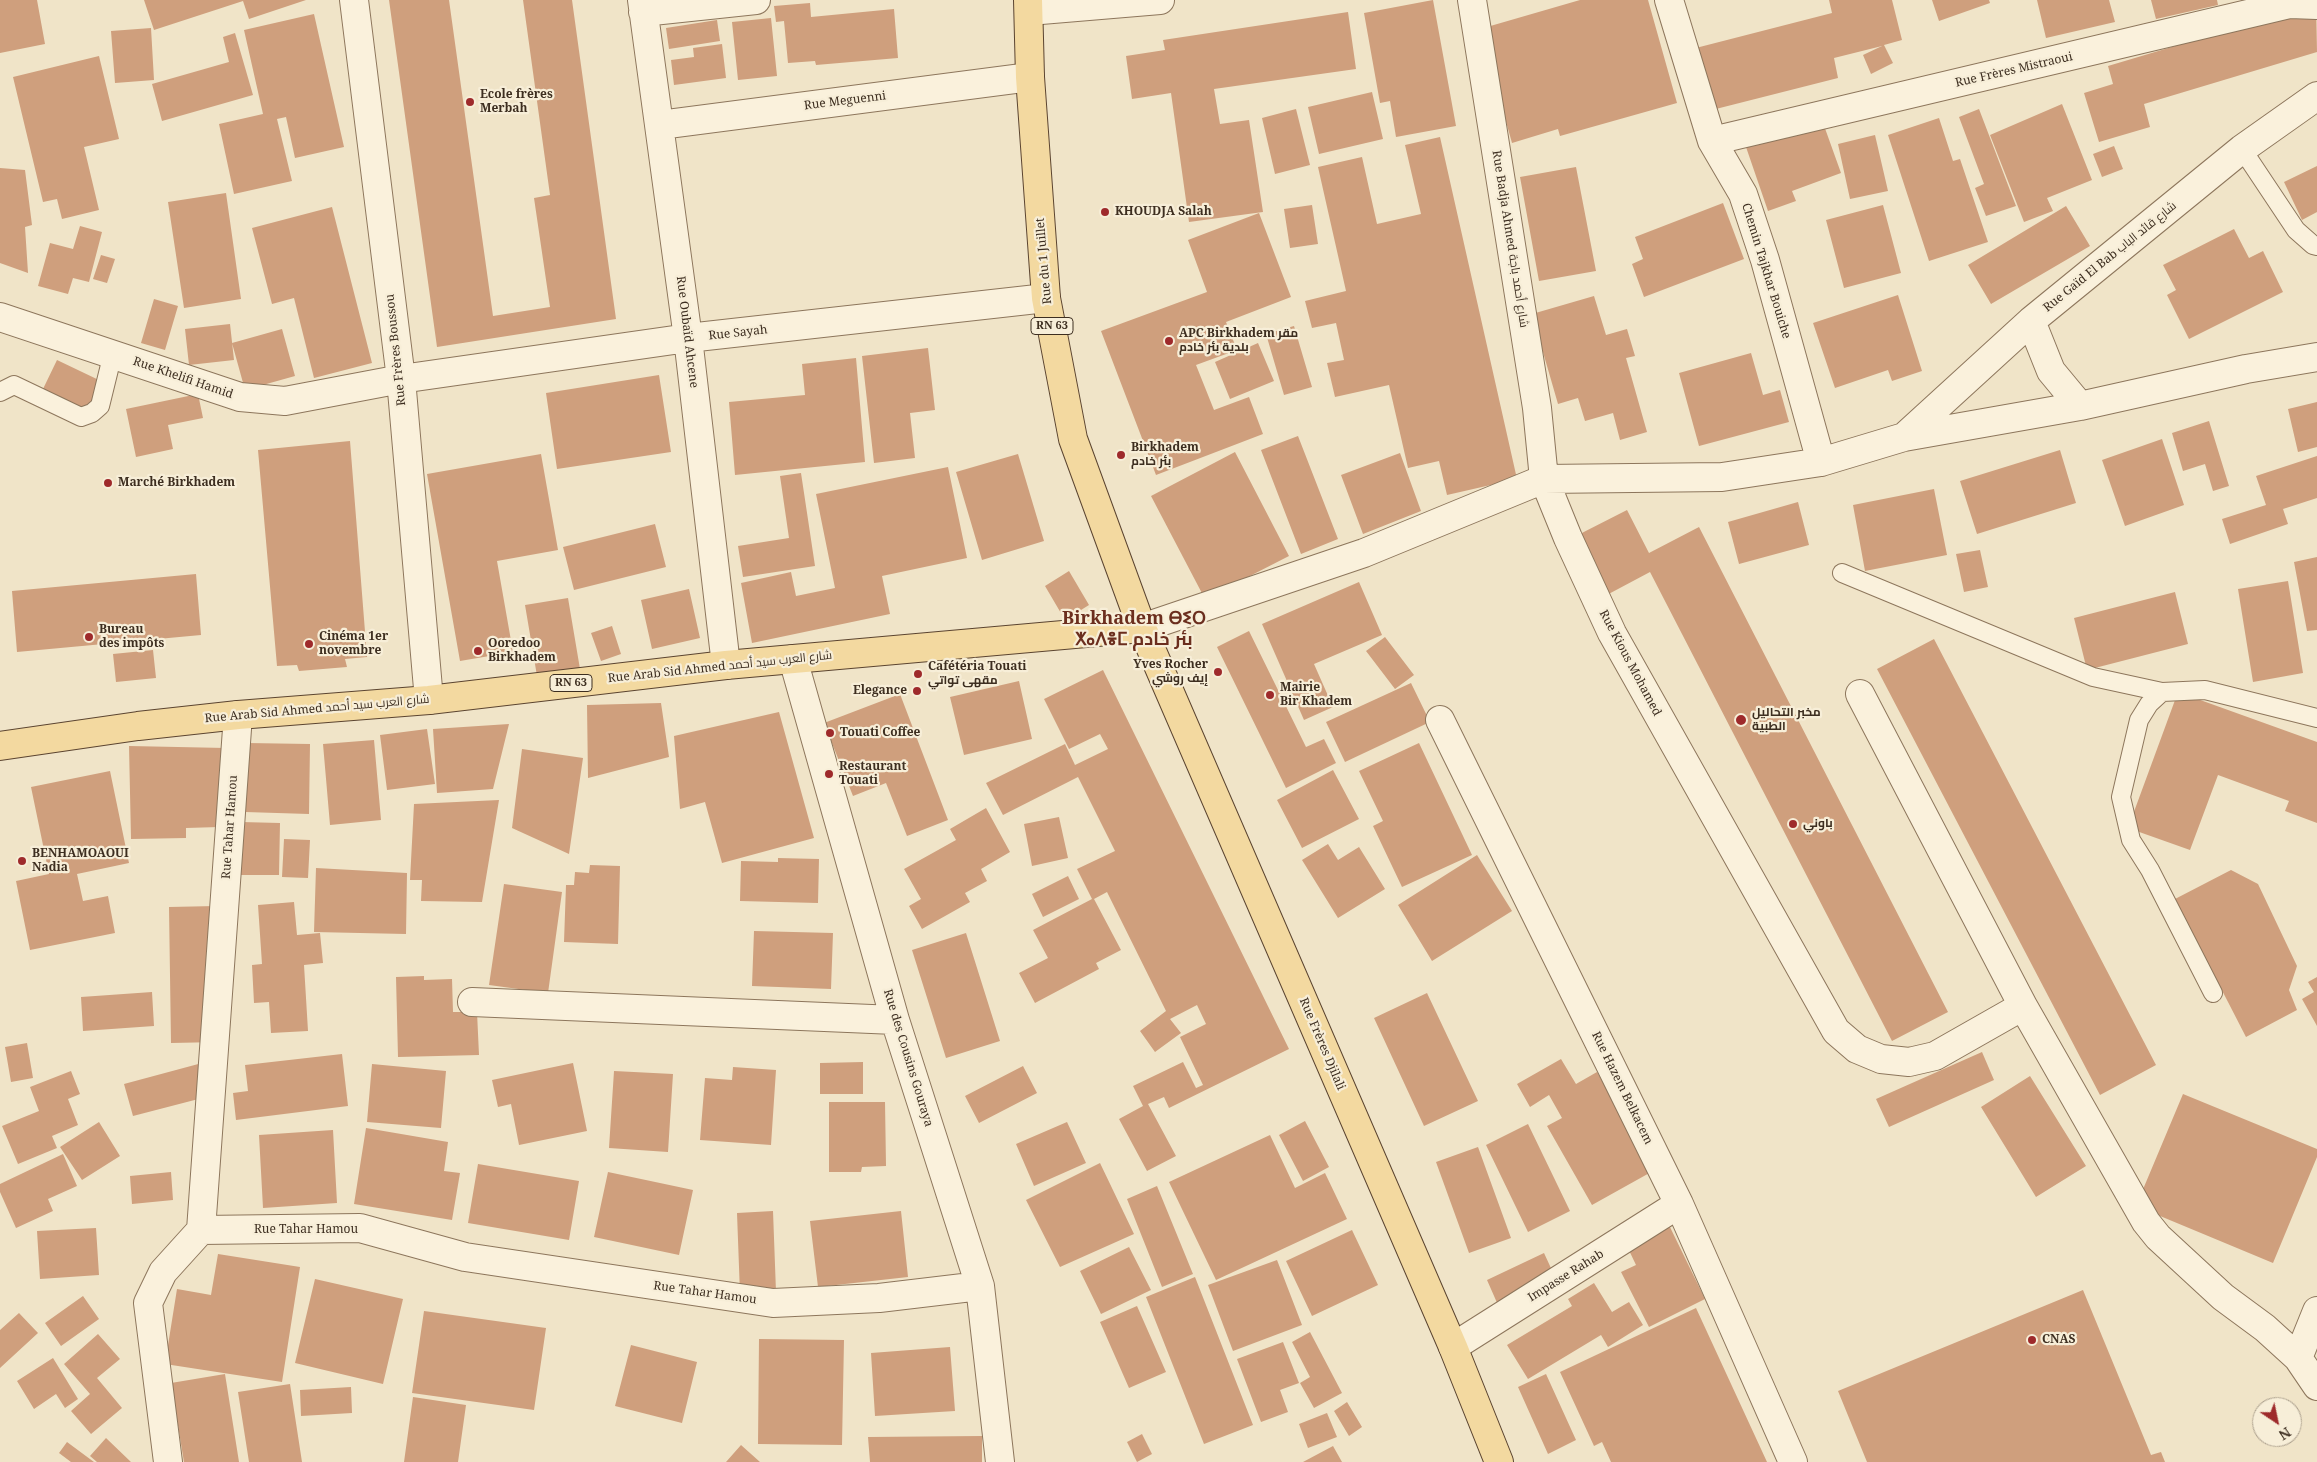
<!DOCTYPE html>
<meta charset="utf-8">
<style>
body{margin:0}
#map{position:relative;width:2317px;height:1462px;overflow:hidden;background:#f0e4c8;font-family:"Noto Serif",serif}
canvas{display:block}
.north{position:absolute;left:2252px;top:1397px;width:50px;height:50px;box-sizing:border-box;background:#f7eed8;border:1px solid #ada18e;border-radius:50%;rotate:146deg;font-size:14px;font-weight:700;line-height:20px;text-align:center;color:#3d2e20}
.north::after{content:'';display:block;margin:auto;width:18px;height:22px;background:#9e2a2b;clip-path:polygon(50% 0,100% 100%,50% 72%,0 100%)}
</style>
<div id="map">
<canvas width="2317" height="1462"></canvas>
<div class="north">N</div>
</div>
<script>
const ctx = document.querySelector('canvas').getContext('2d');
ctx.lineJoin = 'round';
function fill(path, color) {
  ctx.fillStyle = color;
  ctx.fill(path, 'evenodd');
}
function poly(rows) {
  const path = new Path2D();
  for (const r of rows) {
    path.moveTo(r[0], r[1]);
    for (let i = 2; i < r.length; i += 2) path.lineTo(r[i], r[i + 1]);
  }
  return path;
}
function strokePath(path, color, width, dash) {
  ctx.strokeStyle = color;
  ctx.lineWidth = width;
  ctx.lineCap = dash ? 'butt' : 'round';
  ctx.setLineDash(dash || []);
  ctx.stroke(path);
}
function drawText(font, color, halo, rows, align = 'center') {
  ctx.font = font + ' "Noto Serif",Cairo,"Noto Sans Tifinagh",serif';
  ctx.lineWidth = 4.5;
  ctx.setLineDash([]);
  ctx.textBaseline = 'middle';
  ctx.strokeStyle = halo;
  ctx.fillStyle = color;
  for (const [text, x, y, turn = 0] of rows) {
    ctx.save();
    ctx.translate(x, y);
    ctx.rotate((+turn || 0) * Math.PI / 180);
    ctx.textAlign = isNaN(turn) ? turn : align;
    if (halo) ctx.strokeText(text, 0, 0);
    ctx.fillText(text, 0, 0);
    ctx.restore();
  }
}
const building = poly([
 [0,0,37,0,45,44,0,53],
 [144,0,306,0,249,19,243,1,154,30],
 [389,0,449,0,493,316,550,307,534,198,550,195,523,0,572,0,616,319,437,347],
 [1433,0,1456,126,1396,137,1390,101,1380,103,1364,13],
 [1580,0,1648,0,1677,103,1560,136,1558,129,1512,143,1480,29],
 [1829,0,1892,0,1902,40,1884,45,1893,63,1871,74,1863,55,1882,46,1834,58,1838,78,1704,112,1688,50,1832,13],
 [1932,0,1989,0,1990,3,1939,21],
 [2037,0,2109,0,2115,22,2046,38],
 [2151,0,2217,0,2218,5,2156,19],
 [810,3,811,17,894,9,898,58,816,65,815,61,788,63,784,21,776,22,774,6],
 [2316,4,2317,52,2144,104,2150,127,2099,142,2084,93,2113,84,2108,66],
 [1348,12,1356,69,1214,89,1220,124,1249,120,1263,212,1189,222,1171,93,1132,99,1126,56,1165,50,1163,40],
 [314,14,344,147,295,158,286,117,277,119,292,181,234,194,219,124,263,114,244,30],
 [771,18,777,76,738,80,732,22],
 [717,20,720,41,669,49,666,28],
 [151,28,154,80,115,83,111,31],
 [235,33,253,95,162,121,152,84,229,62,223,37],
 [722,44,726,78,674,85,671,60,694,57,693,48],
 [99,56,119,139,84,147,99,210,62,219,57,199,43,202,13,77],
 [1372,92,1383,139,1319,154,1308,107],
 [2062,104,2092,180,2047,198,2053,211,2024,222,1990,135],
 [1296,109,1310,165,1275,174,1262,118],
 [1979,109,2016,206,1986,216,1975,188,1984,184,1959,117],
 [1939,118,1953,161,1960,159,1988,242,1929,261,1888,135],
 [1822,120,1841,173,1792,191,1796,201,1768,211,1746,147],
 [1875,135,1888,191,1850,199,1838,144],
 [1440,137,1517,479,1447,495,1439,461,1408,468,1389,385,1335,397,1327,363,1344,360,1336,323,1312,328,1305,301,1346,291,1318,167,1362,157,1377,224,1421,214,1405,145],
 [2114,146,2123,169,2102,177,2093,154],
 [2317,166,2317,212,2302,220,2284,182],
 [1576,167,1596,271,1539,281,1520,177],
 [0,168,25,170,32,225,25,227,28,273,0,263],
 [226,193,241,299,184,308,168,202],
 [1723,203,1744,259,1644,297,1632,264,1643,259,1635,237],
 [1312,205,1318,244,1290,248,1284,209],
 [1883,205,1901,273,1844,288,1826,220],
 [2066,206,2090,246,1991,304,1968,265],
 [332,207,372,363,314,378,294,298,272,304,252,228],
 [1259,213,1291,297,1226,322,1237,350,1196,365,1214,410,1249,397,1263,434,1156,475,1101,331,1207,292,1188,240],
 [80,226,102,232,89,282,73,278,68,294,38,286,50,243,73,249],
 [2234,229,2249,258,2263,251,2283,292,2189,339,2167,295,2176,290,2163,265],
 [101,255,115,259,107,283,93,279],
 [1898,295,1922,371,1892,381,1888,370,1835,388,1813,323],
 [1594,296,1606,335,1627,329,1635,356,1626,358,1647,432,1620,440,1613,413,1585,421,1578,398,1558,404,1532,314],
 [154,299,178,306,165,350,141,343],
 [230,324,234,360,189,365,185,329],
 [1294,326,1312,387,1284,395,1266,334],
 [282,329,295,376,245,390,232,343],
 [1258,343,1274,381,1230,399,1215,362],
 [928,348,935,410,910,413,915,458,874,463,862,356],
 [1751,353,1763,395,1780,390,1789,422,1699,446,1679,373],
 [856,358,865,462,735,475,729,402,805,395,802,364],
 [57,360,103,382,90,411,43,389],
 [659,375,671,452,557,469,546,393],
 [198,394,203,418,168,425,173,449,136,457,126,409],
 [2317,402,2317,447,2298,452,2288,409],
 [2209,421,2229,486,2213,491,2205,464,2183,471,2172,433],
 [1298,436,1338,539,1301,554,1261,450],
 [2162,439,2184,505,2125,526,2102,460],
 [350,441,367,657,345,659,347,667,299,671,297,665,277,666,258,450],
 [2060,450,2076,503,1977,534,1960,481],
 [1235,452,1289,556,1205,599,1151,496],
 [1400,453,1421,511,1363,534,1341,475],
 [541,454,558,550,497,561,513,652,460,661,427,474],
 [1018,454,1044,541,982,560,956,472],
 [2317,456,2317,498,2283,509,2288,524,2230,544,2222,519,2266,505,2256,476],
 [948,467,967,558,882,576,890,614,752,643,741,583,791,572,796,596,835,588,816,494],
 [801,473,815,566,743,577,738,546,789,538,780,476],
 [1934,489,1947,555,1865,571,1853,505],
 [1798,502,1809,545,1739,564,1728,522],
 [1627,510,1649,553,1699,527,1948,1012,1892,1041,1650,572,1603,597,1572,538],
 [655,524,666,567,574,590,563,547],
 [1980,550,1988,587,1964,592,1956,554],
 [2317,557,2317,630,2307,631,2294,562],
 [1069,571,1089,605,1065,620,1045,586],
 [196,574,201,635,17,652,12,591],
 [2288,581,2303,673,2253,682,2238,589],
 [1359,582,1382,635,1314,664,1333,707,1304,720,1262,624],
 [689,589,700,638,652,649,641,600],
 [2175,592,2188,644,2087,670,2074,618],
 [568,598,580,669,537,676,525,605],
 [612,626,621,654,601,661,591,633],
 [1249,631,1306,747,1324,739,1336,763,1286,788,1217,647],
 [1385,637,1414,675,1395,689,1366,651],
 [1934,639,2156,1065,2100,1095,1877,669],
 [153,650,156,678,116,682,113,654],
 [1103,670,1289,1049,1169,1108,1164,1097,1148,1104,1176,1156,1147,1171,1119,1119,1143,1106,1133,1086,1183,1062,1196,1088,1203,1085,1180,1037,1206,1024,1197,1005,1170,1019,1181,1033,1155,1052,1140,1031,1166,1011,1107,892,1094,899,1121,950,1096,963,1099,969,1035,1003,1019,973,1048,958,1033,930,1092,899,1077,869,1115,851,1078,777,1003,815,986,783,1065,744,1075,765,1108,749,1100,734,1069,749,1044,699],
 [1019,681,1032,739,964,755,950,697],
 [1411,683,1430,722,1345,762,1326,722],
 [2178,692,2317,742,2317,823,2285,811,2289,801,2218,775,2190,850,2128,828],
 [900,694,948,820,907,836,886,783,853,796,824,723],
 [661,703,669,757,588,778,587,705],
 [779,712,814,838,722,863,705,802,680,809,674,736],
 [509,724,493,789,437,793,433,729],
 [427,729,435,784,387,790,380,735],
 [374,740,381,820,330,825,323,744],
 [247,743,310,744,309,814,245,812],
 [1419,743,1472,855,1402,887,1373,826,1383,821,1359,771],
 [129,746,226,748,219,827,186,828,186,838,131,839],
 [522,749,583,758,569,854,512,828],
 [1333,770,1359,819,1302,848,1277,800],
 [110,771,129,863,77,874,83,901,108,896,115,933,30,950,16,881,49,874,31,787],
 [499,800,482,902,421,901,422,880,410,880,414,804],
 [986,808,1010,852,981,869,987,881,965,893,970,902,922,929,909,906,921,899,904,869,956,840,950,829],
 [1059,817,1068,858,1032,866,1024,824],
 [241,822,280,823,279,875,240,875],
 [284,839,310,840,308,878,282,877],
 [1328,844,1338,860,1359,847,1385,889,1338,918,1302,860],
 [1477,855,1512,911,1432,961,1398,905],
 [778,858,819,859,818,903,740,901,741,861,778,862],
 [590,865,620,866,618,944,564,942,566,885,574,885,575,872,589,873],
 [316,868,407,873,406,934,314,932],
 [2231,870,2258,884,2297,966,2289,990,2297,1010,2246,1037,2175,899],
 [1068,876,1079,899,1043,917,1032,894],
 [504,884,562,892,548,993,489,985],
 [294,902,297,935,320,933,323,963,304,965,308,1031,271,1033,269,1002,254,1003,252,965,262,964,258,905],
 [216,906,219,1042,171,1043,169,907],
 [754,931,833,933,831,989,752,986],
 [966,933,1000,1041,946,1058,912,950],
 [424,976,424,980,452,979,453,1012,477,1012,479,1055,398,1057,396,977],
 [2317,977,2317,1026,2302,999,2314,992,2308,982],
 [152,992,154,1026,83,1031,81,997],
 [1427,993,1478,1101,1424,1126,1374,1018],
 [27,1043,33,1078,11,1082,5,1047],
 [1982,1052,1994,1080,1889,1127,1876,1099],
 [342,1054,348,1106,236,1120,233,1093,248,1091,245,1065],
 [1561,1059,1576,1084,1597,1072,1653,1171,1592,1205,1547,1126,1562,1118,1549,1095,1530,1107,1517,1084],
 [863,1062,863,1094,820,1094,820,1063],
 [202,1063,210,1096,133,1116,124,1084],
 [573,1063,587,1131,519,1145,511,1104,498,1107,492,1080],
 [372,1064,446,1071,441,1128,367,1122],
 [1023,1066,1037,1093,979,1123,965,1096],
 [733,1067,776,1070,771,1145,700,1140,705,1078,732,1080],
 [71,1071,80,1094,68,1099,78,1125,52,1136,57,1148,18,1164,2,1126,39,1111,30,1087],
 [614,1071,673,1074,668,1152,609,1148],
 [2030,1076,2086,1166,2036,1197,1981,1107],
 [2183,1094,2317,1149,2317,1157,2273,1263,2136,1206],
 [829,1102,885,1102,886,1166,862,1167,861,1172,829,1172],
 [1305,1121,1329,1167,1303,1181,1279,1135],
 [99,1122,120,1156,82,1180,60,1147],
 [1067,1122,1086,1163,1034,1186,1016,1144],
 [1528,1124,1570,1211,1528,1232,1486,1145],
 [366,1128,448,1142,444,1171,460,1173,452,1220,354,1204],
 [333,1130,337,1203,263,1208,259,1135],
 [1270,1135,1295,1188,1325,1173,1347,1219,1216,1280,1169,1182],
 [1478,1147,1511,1238,1469,1253,1436,1162],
 [63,1154,77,1186,48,1199,53,1211,16,1228,0,1192,0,1184],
 [1100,1163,1134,1234,1060,1267,1026,1200],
 [478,1164,579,1181,569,1240,468,1223],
 [171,1172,173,1200,132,1204,130,1176],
 [608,1172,693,1190,679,1255,594,1237],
 [1157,1186,1193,1274,1162,1287,1127,1199],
 [773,1211,776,1292,740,1294,737,1213],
 [901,1211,908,1277,818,1287,810,1221],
 [1668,1223,1705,1299,1649,1327,1621,1272,1636,1265,1626,1244],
 [96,1228,99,1275,40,1279,37,1231],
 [1352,1230,1378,1285,1312,1316,1286,1261],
 [1129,1247,1151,1290,1101,1314,1080,1271],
 [1544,1253,1556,1279,1498,1305,1487,1280],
 [218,1254,300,1267,282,1382,165,1364,177,1289,211,1295],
 [1277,1260,1302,1325,1233,1351,1208,1285],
 [1195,1277,1253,1425,1204,1444,1146,1297],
 [315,1279,403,1299,383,1384,295,1363],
 [1594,1283,1612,1312,1629,1302,1643,1325,1608,1347,1601,1335,1528,1379,1507,1345,1572,1306,1568,1299],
 [2083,1290,2151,1455,2161,1452,2165,1462,1867,1462,1838,1391],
 [83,1296,99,1319,61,1346,45,1323],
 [1137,1306,1166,1372,1129,1388,1100,1322],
 [1696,1308,1767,1462,1611,1462,1602,1442,1594,1446,1560,1372],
 [424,1311,546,1328,534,1410,412,1393],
 [19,1313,38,1333,0,1368,0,1330],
 [1310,1332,1342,1393,1314,1408,1300,1383,1310,1377,1292,1342],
 [98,1334,120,1359,97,1378,122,1408,91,1434,71,1411,90,1394,64,1364],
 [759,1339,844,1340,842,1445,758,1444],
 [1283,1342,1299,1383,1280,1390,1288,1412,1261,1422,1237,1359],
 [631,1345,697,1362,682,1423,615,1406],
 [950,1347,955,1411,875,1416,871,1353],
 [53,1358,78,1399,65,1408,56,1394,34,1409,17,1381],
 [225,1374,239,1462,184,1462,171,1383],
 [1546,1374,1576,1440,1548,1454,1518,1387],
 [290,1384,302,1462,249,1462,238,1392],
 [351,1387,352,1413,301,1416,300,1390],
 [413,1397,466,1405,458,1462,404,1462],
 [1347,1402,1362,1427,1349,1436,1334,1411],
 [1327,1413,1337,1437,1308,1448,1299,1424],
 [1142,1434,1152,1454,1137,1462,1127,1442],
 [982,1436,982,1462,870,1462,868,1437],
 [106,1438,131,1462,97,1462,90,1456],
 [67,1442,94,1462,71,1462,59,1453],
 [741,1445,760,1462,726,1462],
 [1333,1446,1342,1462,1303,1462]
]);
const service = poly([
 [2242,149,2296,230,2313,245,2317,246],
 [0,392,14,385,81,417,92,413,100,406,113,353],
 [1842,573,2093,677,2162,692],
 [2213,993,2150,870,2131,840,2121,797,2139,720,2149,704,2162,692,2205,690,2317,718]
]);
const minor = poly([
 [354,0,401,379,429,700],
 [642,0,688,338,726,665],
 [1472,0,1537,408,1544,479,1722,477,1821,462,1904,437,2080,406,2246,369,2317,357],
 [1669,0,1712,141,1743,194,1765,260,1821,462],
 [643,12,756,0],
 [660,125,1030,77],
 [1712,141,2290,4,2317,5],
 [0,317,240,397,285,401,401,379,688,338,1046,298],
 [2031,321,2051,371,2080,406],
 [1904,437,2031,321,2242,149,2317,96],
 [1142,628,1364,553,1544,479,1568,538,1612,633,1836,1031,1857,1049,1881,1059,1909,1062,1935,1056,2023,1006],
 [793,659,895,1020,980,1286,1000,1462],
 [1860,694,2023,1006,2146,1222,2158,1237,2223,1297,2265,1328,2298,1358,2317,1386],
 [238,715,201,1230,360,1228,465,1257,773,1303,879,1298,980,1286],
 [1440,720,1679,1204,1793,1462],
 [472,1002,895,1020],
 [1453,1347,1679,1204],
 [2298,1358,2317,1311],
 [168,1462,148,1303,163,1272,201,1230]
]);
const tertiary = poly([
 [1029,11,1160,0]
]);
const primary = poly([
 [1028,0,1030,77,1046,298,1073,439,1142,628,1453,1347,1499,1462],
 [0,746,138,726,238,715,429,700,726,665,1142,628]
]);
const markers = [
 [470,102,5,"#9e2a2b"],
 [1105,212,5,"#9e2a2b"],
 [1169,341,5,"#9e2a2b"],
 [1121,455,5,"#9e2a2b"],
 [108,483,5,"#9e2a2b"],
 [89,637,5,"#9e2a2b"],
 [309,644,5,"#9e2a2b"],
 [478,651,5,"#9e2a2b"],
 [1218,672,5,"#9e2a2b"],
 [918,674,5,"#9e2a2b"],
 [917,691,5,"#9e2a2b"],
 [1270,695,5,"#9e2a2b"],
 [1741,720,6,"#9e2a2b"],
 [830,733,5,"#9e2a2b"],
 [829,774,5,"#9e2a2b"],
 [1793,824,5,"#9e2a2b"],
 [22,861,5,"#9e2a2b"],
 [2032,1340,5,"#9e2a2b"]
];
const shields = [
 [1052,326,42],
 [571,683,42]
];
const shieldNames = [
 ["RN 63",1052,326],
 ["RN 63",571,683]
];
const streetNames = [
 ["Rue Frères Mistraoui",2014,70,-13],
 ["Rue Meguenni",845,101,-7],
 ["Rue Badja Ahmed شارع أحمد باجة",1510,239,81],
 ["Rue Gaïd El Bab شارع قائد الباب",2110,257,-39],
 ["Rue du 1 Juillet",1044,261,-95],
 ["Chemin Tajkhar Bouiche",1766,271,73],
 ["Rue Oubaïd Ahcene",687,332,83],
 ["Rue Sayah",738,333,-6],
 ["Rue Frères Boussou",396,350,-96],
 ["Rue Khelifi Hamid",183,378,19],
 ["Rue Kious Mohamed",1630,663,62],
 ["Rue Arab Sid Ahmed شارع العرب سيد أحمد",720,667,-6],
 ["Rue Arab Sid Ahmed شارع العرب سيد أحمد",317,709,-5],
 ["Rue Tahar Hamou",230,827,-86],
 ["Rue Frères Djilali",1322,1044,67],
 ["Rue des Cousins Gouraya",908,1058,73],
 ["Rue Hazem Belkacem",1622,1088,64],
 ["Rue Tahar Hamou",306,1230],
 ["Impasse Rahab",1566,1276,-32],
 ["Rue Tahar Hamou",705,1293,8]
];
const poiNames = [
 ["Ecole frères",480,95],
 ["Merbah",480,109],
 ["KHOUDJA Salah",1115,212],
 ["APC Birkhadem مقر",1179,334],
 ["بلدية بئر خادم",1179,348],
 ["Birkhadem",1131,448],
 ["بئر خادم",1131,462],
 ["Marché Birkhadem",118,483],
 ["Bureau",99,630],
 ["des impôts",99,644],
 ["Cinéma 1er",319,637],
 ["novembre",319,651],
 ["Ooredoo",488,644],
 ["Birkhadem",488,658],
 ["Yves Rocher",1208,665,"right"],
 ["إيف روشي",1208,679,"right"],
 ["Cafétéria Touati",928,667],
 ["مقهى تواتي",928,681],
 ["Mairie",1280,688],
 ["Bir Khadem",1280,702],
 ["Elegance",907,691,"right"],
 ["مخبر التحاليل",1752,713],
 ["الطبية",1752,727],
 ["Touati Coffee",840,733],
 ["Restaurant",839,767],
 ["Touati",839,781],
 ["باوني",1803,824],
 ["BENHAMOAOUI",32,854],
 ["Nadia",32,868],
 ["CNAS",2042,1340]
];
const districtNames = [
 ["Birkhadem ⴱⵉⵔ",1134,619],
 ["ⵅⴰⴷⴻⵎ بئر خادم",1134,640]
];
fill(building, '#cf9f7d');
strokePath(service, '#8d765c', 20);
strokePath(minor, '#8d765c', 30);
strokePath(tertiary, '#8d765c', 30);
strokePath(primary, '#5b4430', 30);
strokePath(service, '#faf1dc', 18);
strokePath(minor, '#faf1dc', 28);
strokePath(tertiary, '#faf1dc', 28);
strokePath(primary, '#f3d9a0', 28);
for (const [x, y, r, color] of markers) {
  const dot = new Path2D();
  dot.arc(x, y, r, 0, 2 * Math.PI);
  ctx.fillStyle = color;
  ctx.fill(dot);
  strokePath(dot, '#f7eed8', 2);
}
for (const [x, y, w] of shields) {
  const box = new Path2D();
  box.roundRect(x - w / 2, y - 8.5, w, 17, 4);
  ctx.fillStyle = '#f7eed8';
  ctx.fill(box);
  strokePath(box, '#3d2e20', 1);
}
drawText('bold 11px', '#3d2e20', null, shieldNames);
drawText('12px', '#3d2e20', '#f7eed8', streetNames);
drawText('bold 12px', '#3d2e20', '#f7eed8', poiNames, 'left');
drawText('bold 18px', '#6b2e1e', '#f7eed8', districtNames);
</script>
